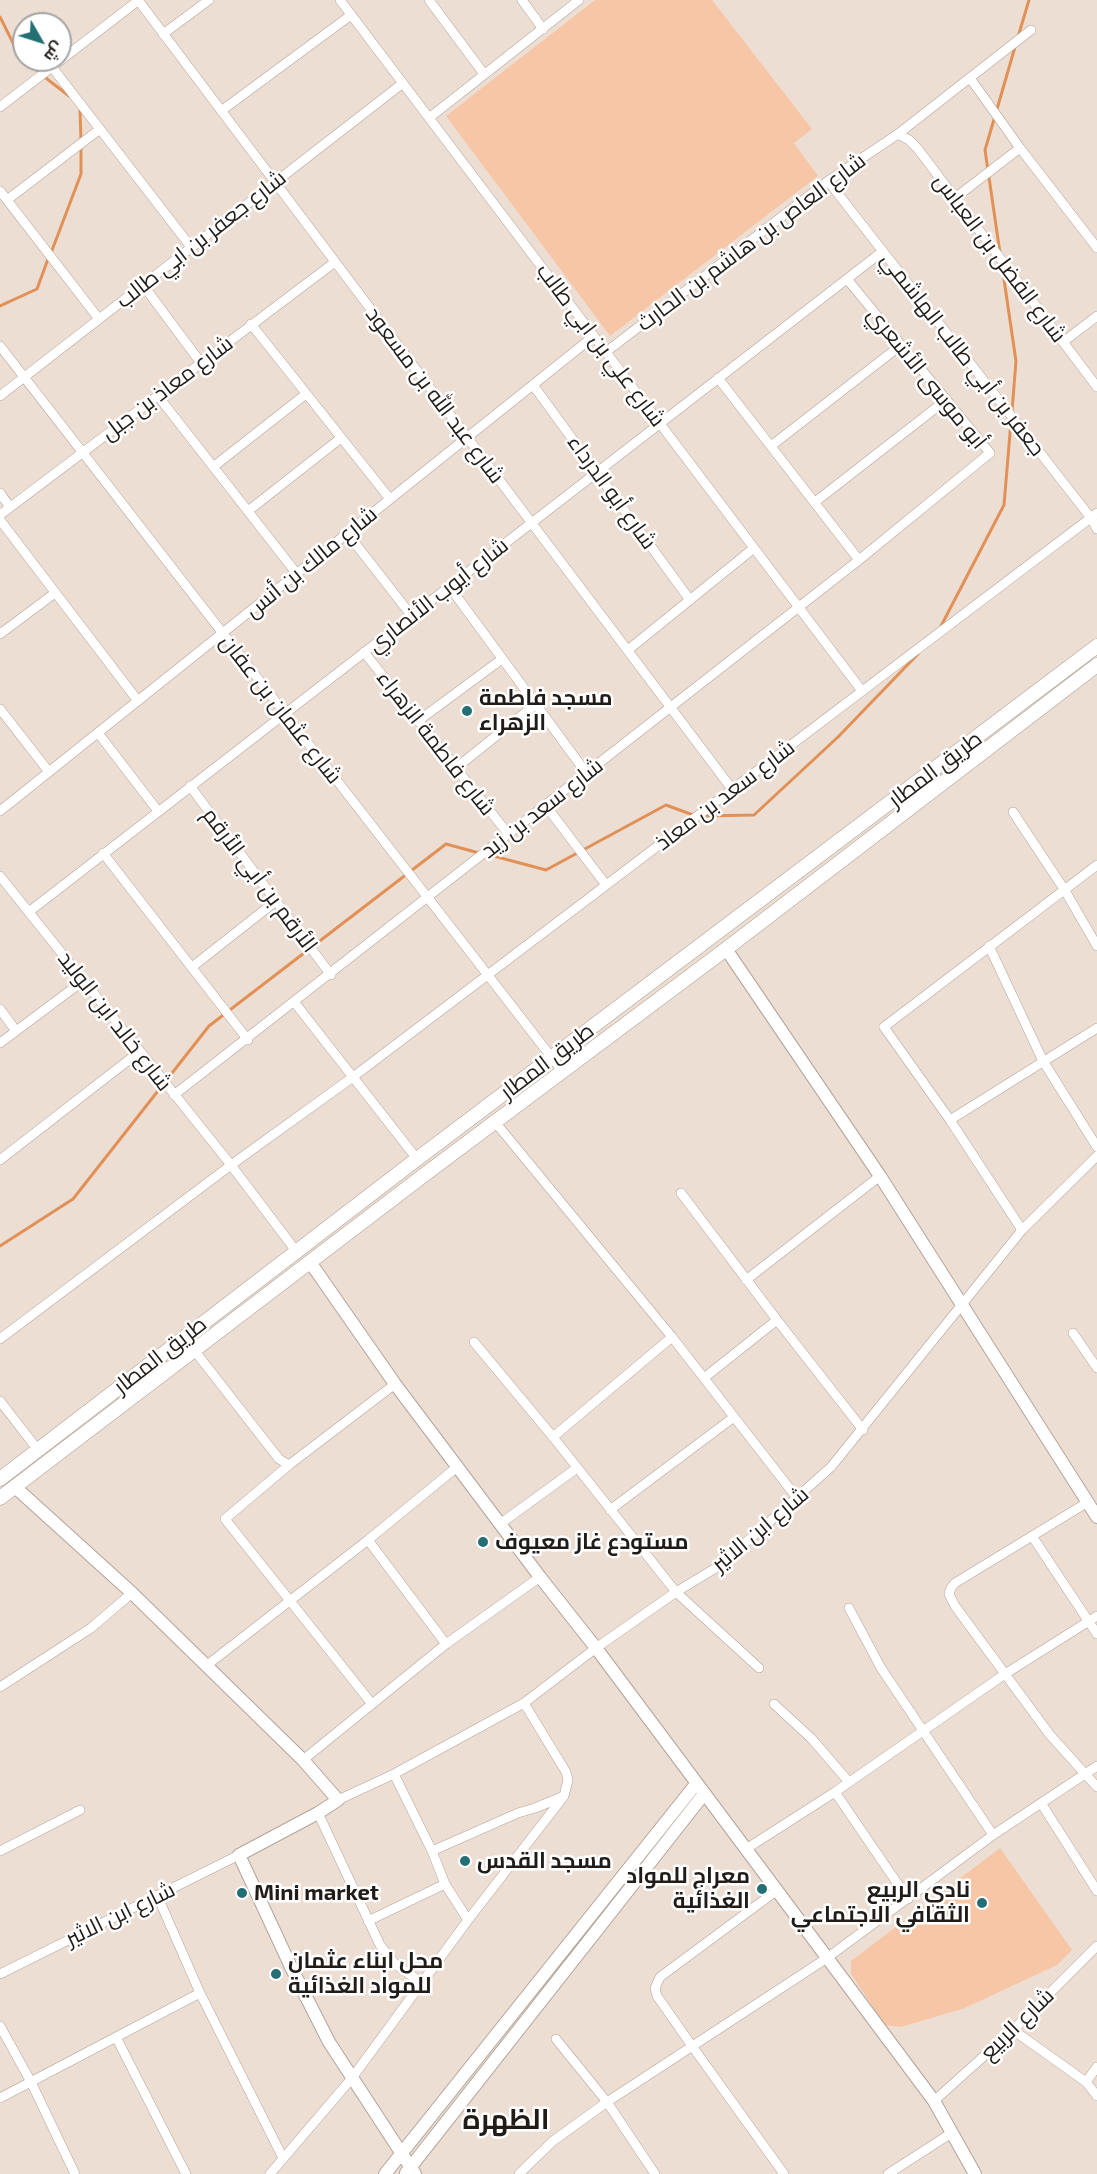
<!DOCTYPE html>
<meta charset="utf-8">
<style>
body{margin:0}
#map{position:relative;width:1097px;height:2174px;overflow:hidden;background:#edded3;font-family:"Exo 2",Cairo,sans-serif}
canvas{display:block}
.north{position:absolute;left:12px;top:12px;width:60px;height:60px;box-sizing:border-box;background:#fff;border:2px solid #a6a4a3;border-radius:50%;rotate:129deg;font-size:16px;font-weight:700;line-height:24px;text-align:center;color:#211c18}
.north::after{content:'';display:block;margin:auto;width:21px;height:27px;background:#246e76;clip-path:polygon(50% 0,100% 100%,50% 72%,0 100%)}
</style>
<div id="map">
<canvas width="1097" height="2174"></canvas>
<div class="north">ش</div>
</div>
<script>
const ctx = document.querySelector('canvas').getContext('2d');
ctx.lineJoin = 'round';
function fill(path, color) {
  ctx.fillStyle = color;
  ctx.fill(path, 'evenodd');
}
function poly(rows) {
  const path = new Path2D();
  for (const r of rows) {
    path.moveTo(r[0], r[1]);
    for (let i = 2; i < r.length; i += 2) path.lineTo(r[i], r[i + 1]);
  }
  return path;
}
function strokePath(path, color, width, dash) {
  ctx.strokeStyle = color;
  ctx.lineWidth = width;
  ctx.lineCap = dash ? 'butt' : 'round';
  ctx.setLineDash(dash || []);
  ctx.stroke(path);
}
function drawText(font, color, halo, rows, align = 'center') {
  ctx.font = font + ' "Exo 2",Cairo,sans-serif';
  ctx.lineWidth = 5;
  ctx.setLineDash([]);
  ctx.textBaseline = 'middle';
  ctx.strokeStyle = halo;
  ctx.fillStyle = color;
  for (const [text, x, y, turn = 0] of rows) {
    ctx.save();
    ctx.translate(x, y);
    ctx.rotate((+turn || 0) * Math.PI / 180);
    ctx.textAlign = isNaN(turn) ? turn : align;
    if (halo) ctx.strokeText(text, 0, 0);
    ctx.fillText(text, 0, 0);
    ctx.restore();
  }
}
const green = poly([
 [595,0,712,0,812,129,794,143,818,176,610,336,446,116],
 [1000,1848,1072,1950,1057,1965,965,2008,901,2027,885,2025,851,1974,851,1961]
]);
const stream = poly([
 [0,17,16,49,24,57],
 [1018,37,1029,0],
 [27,60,42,75,69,96],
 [80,109,81,141],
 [997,109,1015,47],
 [995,116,985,150,1000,253],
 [51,253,81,174,81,148],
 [1002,266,1016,361,1012,411],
 [0,306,37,289,48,259],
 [941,626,1004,505,1011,421],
 [702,816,754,815,838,737,918,654],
 [486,854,546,870,666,805,693,815],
 [0,1246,73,1199,209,1026,446,844,479,853]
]);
const minor = poly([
 [138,0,732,789],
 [340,0,862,691],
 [429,0,484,74],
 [522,0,543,29],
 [163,34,209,0],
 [52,67,191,247],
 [970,78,1020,148,1097,248],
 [0,107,139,0],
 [221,111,351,15],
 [429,118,579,0],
 [898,134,909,140,918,149,1097,387],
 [828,181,1091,518,1097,529],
 [0,191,99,319],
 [955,198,1020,148],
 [7,200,100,129],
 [143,285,201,363],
 [251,324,390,499],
 [1063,342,1097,316],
 [0,346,563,1072],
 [606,352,828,181,898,134,1031,30],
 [718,378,859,560],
 [533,385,690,600],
 [0,396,403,83],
 [158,396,297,574],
 [771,446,901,345],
 [213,467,306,394],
 [0,493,10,507],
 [815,502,946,400],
 [248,511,341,438],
 [0,515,335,262],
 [0,520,138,701],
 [347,533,411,615],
 [449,586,587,774],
 [0,634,55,593],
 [628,650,754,548],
 [364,652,509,835],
 [0,709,49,772],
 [418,721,502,659],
 [98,733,158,811],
 [456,768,536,704],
 [190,786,331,975],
 [546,806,606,885],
 [0,811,594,336],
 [1013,812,1064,889,1097,946],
 [103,853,248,1040],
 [0,876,231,1165,296,1251],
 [30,911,883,251],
 [989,946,1043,1061,1097,1147],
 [192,967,276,901],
 [295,1003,417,1159],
 [0,1009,16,1031],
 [0,1043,83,981],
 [174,1095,859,560,990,453,847,279],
 [950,1120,1097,1028],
 [495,1122,672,1337,797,1498],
 [0,1160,139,1052],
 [681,1193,777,1320,863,1430],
 [1022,1230,950,1120,884,1027,1097,865],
 [746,1280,880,1176],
 [1073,1333,1097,1368],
 [0,1339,231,1165,353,1077,1097,513],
 [474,1342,553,1437,676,1592,759,1668],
 [194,1350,279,1459,289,1465],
 [704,1378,777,1320],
 [0,1401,38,1450],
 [553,1437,672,1337],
 [1088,1502,955,1583,951,1588,949,1594,955,1606,1050,1735,1097,1787],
 [610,1510,734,1417],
 [500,1524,577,1468],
 [1032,1536,1097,1634],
 [368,1540,446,1644],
 [849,1608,881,1668,993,1835],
 [206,1666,368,1540,457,1467],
 [0,1687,91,1628,132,1593],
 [372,1704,225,1519,289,1465,395,1384],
 [774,1704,811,1738,849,1782],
 [303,1760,446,1644,540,1577],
 [394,1774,432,1851,445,1884,468,1920],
 [835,1792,908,1899],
 [338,1800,394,1774,524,1703,596,1648,676,1592,714,1569,751,1538,831,1467,1022,1230,1097,1156],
 [1041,1803,1097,1891],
 [318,1813,380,1945,395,1964,422,1983],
 [746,1849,835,1792,1005,1674,1097,1616],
 [0,1851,80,1810],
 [432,1851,518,1813,535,1808,562,1797],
 [776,1891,660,1977,655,1988,657,1996,692,2046,784,2174],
 [157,1895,200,1993,283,2158],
 [368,1921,445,1884],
 [0,1974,239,1855],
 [0,2026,31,2082,75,2174],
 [1013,2030,1086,2082,1097,2096],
 [116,2037,186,2174],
 [556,2039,607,2102,655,2174],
 [1086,2082,1097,2067],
 [0,2098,200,1993],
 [934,2101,1013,2030,1097,1946],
 [270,2174,352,2078,468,1920,564,1796,568,1780,566,1772,524,1703],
 [519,2174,553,2141,607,2102,827,1958,993,1835,1097,1766],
 [888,2174,953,2132]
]);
const major = poly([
 [726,949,880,1176,1097,1517],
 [310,1262,395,1384,540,1577,596,1648,934,2101,975,2174],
 [15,1487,132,1593,303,1760,338,1800,318,1813,239,1855,291,1967,329,2042,415,2174],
 [406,2173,704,1794],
 [385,2174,696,1784]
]);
const highway = poly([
 [0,1479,417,1159,1097,646],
 [0,1498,428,1172,726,949,1097,665]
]);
const markers = [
 [467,711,6,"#246e76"],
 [483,1542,6,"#246e76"],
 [465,1861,6,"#246e76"],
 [762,1889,6,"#246e76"],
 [242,1893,6,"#246e76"],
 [982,1903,6,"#246e76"],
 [276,1974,6,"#246e76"]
];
const streetNames = [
 ["شارع جعفر بن ابي طالب",201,239,-38],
 ["شارع العاص بن هاشم بن الحارث",751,242,-37],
 ["شارع الفضل بن العباس",1000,258,53],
 ["شارع علي بن ابي طالب",601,345,53],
 ["جعفر بن أبي طالب الهاشمي",963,354,52],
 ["أبو موسى الأشعري",927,378,51],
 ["شارع معاذ بن جبل",167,388,-37],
 ["شارع عبد الله بن مسعود",435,395,53],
 ["شارع أبو الدرداء",612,492,54],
 ["شارع مالك بن أنس",311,562,-39],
 ["شارع أيوب الأنصاري",438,595,-38],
 ["شارع عثمان بن عفان",281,709,52],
 ["شارع فاطمة الزهراء",436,743,52],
 ["طريق المطار",935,769,-37],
 ["شارع سعد بن معاذ",725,795,-37],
 ["شارع سعد بن زيد",542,808,-38],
 ["الأرقم بن أبي الأرقم",260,880,53],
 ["شارع خالد ابن الوليد",115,1021,52],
 ["طريق المطار",547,1061,-37],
 ["طريق المطار",160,1355,-38],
 ["شارع ابن الاثير",760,1529,-40],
 ["شارع ابن الاثير",120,1914,-26],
 ["شارع الربيع",1017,2024,-44]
];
const poiNames = [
 ["مسجد فاطمة",479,698],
 ["الزهراء",479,723],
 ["مستودع غاز معيوف",495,1542],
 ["مسجد القدس",477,1861],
 ["معراج للمواد",750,1876,"right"],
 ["الغذائية",750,1901,"right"],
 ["نادي الربيع",970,1890,"right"],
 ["الثقافي الاجتماعي",970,1915,"right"],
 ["Mini market",254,1893],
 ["محل ابناء عثمان",288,1961],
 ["للمواد الغذائية",288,1986]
];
const districtNames = [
 ["الظهرة",506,2120]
];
fill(green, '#f7c6a6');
strokePath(stream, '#e19157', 3);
strokePath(minor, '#b2a49a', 10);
strokePath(major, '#b2a49a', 14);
strokePath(highway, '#b2a49a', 15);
strokePath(minor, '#fff', 9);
strokePath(major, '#fff', 12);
strokePath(highway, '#fff', 14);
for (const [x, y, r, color] of markers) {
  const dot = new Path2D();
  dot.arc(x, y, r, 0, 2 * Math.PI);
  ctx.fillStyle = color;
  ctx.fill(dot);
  strokePath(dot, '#fff', 2);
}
drawText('22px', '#211c18', '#fff', streetNames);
drawText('bold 22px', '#211c18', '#fff', poiNames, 'left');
drawText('bold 28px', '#211c18', '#fff', districtNames);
</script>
